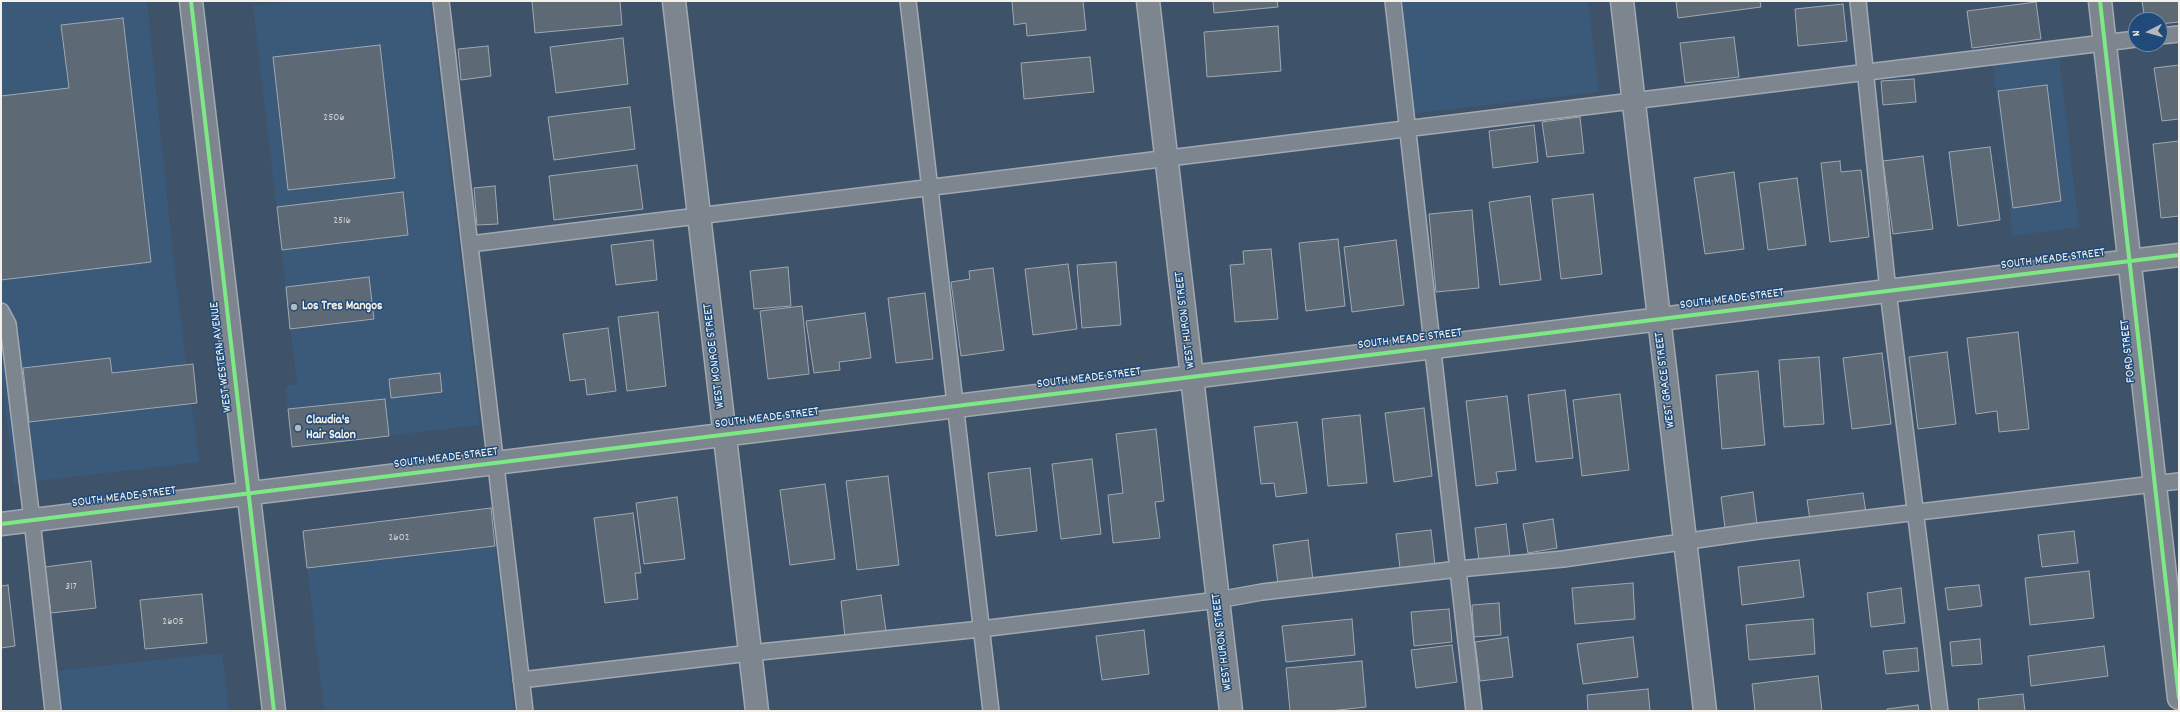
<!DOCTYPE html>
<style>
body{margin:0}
#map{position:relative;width:2180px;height:712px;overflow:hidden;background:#3e5269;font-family:Dekko,sans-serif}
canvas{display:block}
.frame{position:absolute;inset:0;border:2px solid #f4f1e8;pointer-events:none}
.north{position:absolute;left:2128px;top:12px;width:40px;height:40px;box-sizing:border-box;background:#1f4a7a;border:1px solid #748da6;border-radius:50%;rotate:264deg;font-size:11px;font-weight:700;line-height:16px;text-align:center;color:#f4f1e8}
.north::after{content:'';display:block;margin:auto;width:14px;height:18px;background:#b4b9bc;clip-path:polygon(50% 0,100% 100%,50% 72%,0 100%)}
</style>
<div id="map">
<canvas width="2180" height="712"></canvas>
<div class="frame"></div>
<div class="north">N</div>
</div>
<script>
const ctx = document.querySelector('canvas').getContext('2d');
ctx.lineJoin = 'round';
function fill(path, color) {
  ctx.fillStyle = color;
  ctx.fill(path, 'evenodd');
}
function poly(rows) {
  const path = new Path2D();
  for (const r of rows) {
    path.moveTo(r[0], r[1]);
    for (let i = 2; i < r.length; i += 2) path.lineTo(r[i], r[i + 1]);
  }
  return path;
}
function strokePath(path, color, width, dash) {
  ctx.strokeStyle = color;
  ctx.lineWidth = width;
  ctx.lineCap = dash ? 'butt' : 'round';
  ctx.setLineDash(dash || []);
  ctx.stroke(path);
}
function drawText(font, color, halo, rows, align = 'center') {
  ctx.font = font + ' Dekko,sans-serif';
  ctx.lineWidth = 3;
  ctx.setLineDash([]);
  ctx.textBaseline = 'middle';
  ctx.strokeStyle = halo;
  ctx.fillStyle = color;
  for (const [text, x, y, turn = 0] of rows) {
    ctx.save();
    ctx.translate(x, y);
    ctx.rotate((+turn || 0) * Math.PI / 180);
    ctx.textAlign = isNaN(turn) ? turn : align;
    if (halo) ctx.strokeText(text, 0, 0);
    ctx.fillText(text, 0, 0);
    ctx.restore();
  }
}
const built = poly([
 [1,1,147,1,174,265,199,462,14,484,1,374],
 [294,1,430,1,480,425,292,447,285,386,297,384,253,6],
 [1399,1,1588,1,1599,92,1410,114],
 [2059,57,2079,227,2013,236,1993,65],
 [491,508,514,711,324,711,303,531],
 [222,653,229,711,59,711,54,671]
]);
const building = poly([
 [532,1,620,1,622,25,535,33,532,1],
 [1012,1,1083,1,1086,30,1027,36,1026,23,1014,25,1012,1],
 [1213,1,1277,1,1278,7,1214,13,1213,1],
 [1676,1,1760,1,1761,7,1678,18,1676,1],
 [2142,1,2179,1,2179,22,2160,24,2160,20,2145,20,2142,1],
 [2036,2,2041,39,1972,48,1967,11,2036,2],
 [1843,4,1847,41,1798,46,1795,9,1843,4],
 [123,18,151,262,1,280,1,96,69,88,61,25,123,18],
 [1278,26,1281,71,1207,77,1204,32,1278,26],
 [1734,37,1739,77,1685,83,1680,43,1734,37],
 [623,38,628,84,556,93,550,47,623,38],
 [380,45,395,178,288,190,273,57,380,45],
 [488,46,491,76,461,80,458,49,488,46],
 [1090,57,1094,92,1024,99,1021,63,1090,57],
 [2179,65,2179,119,2162,121,2154,68,2179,65],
 [1914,79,1916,102,1883,105,1881,81,1914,79],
 [2047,85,2061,201,2013,208,1998,91,2047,85],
 [630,107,635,149,554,160,548,117,630,107],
 [1580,117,1584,153,1547,157,1542,122,1580,117],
 [1534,125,1538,162,1493,168,1489,131,1534,125],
 [2179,141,2179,216,2161,218,2153,144,2179,141],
 [1990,147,2000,220,1958,226,1949,152,1990,147],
 [1923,156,1933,229,1893,234,1883,161,1923,156],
 [1840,161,1841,172,1861,170,1869,237,1830,242,1821,163,1840,161],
 [637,165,643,209,554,220,549,176,637,165],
 [1734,172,1744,249,1705,254,1694,178,1734,172],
 [1797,178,1806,245,1768,250,1759,183,1797,178],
 [495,186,498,224,477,225,474,188,495,186],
 [403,192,408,235,282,250,277,207,403,192],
 [1593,194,1602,274,1561,279,1552,199,1593,194],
 [1530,196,1541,280,1500,285,1489,202,1530,196],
 [1472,210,1479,288,1436,292,1429,214,1472,210],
 [1338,239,1345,306,1306,311,1299,243,1338,239],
 [653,240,657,280,616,285,611,245,653,240],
 [1396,240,1404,305,1352,312,1344,247,1396,240],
 [1271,249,1278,319,1235,322,1230,265,1244,264,1243,251,1271,249],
 [1116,262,1121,325,1082,328,1077,265,1116,262],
 [1068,264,1077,329,1033,335,1025,269,1068,264],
 [788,267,791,306,754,309,750,271,788,267],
 [993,268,1004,350,961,356,951,282,970,279,969,271,993,268],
 [369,277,374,319,290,329,286,287,369,277],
 [925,293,933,359,896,363,888,298,925,293],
 [802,306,809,374,768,379,760,311,802,306],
 [658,312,666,386,627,391,618,317,658,312],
 [865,313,871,358,839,362,840,370,814,373,806,321,865,313],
 [608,328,616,391,587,395,585,379,570,381,563,334,608,328],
 [2018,332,2029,429,1999,432,1997,411,1976,414,1967,338,2018,332],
 [1947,352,1956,424,1918,429,1909,357,1947,352],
 [1882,353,1891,424,1852,429,1843,358,1882,353],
 [1819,357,1824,424,1784,427,1779,360,1819,357],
 [110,358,112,373,193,364,197,403,29,422,23,368,110,358],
 [1758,371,1765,445,1722,449,1716,375,1758,371],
 [440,373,442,392,391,398,389,379,440,373],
 [1565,390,1573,458,1536,462,1528,395,1565,390],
 [1620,394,1629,470,1582,476,1573,400,1620,394],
 [1507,396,1516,470,1496,472,1498,483,1476,486,1466,401,1507,396],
 [385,399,389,436,292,447,288,409,385,399],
 [1424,408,1432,476,1394,482,1385,413,1424,408],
 [1360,415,1367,483,1328,486,1322,419,1360,415],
 [1297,422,1307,493,1276,497,1274,483,1261,484,1254,427,1297,422],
 [1156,429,1164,501,1155,502,1160,538,1113,543,1108,495,1123,493,1116,434,1156,429],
 [1092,459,1101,534,1061,539,1052,464,1092,459],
 [1030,468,1037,531,996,536,988,473,1030,468],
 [888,476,899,565,857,570,846,481,888,476],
 [825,484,835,559,790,565,780,490,825,484],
 [1753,492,1757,524,1725,528,1721,497,1753,492],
 [1863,493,1866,513,1810,520,1807,500,1863,493],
 [677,497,685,559,644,564,636,503,677,497],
 [491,508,495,546,307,568,303,531,491,508],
 [633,513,641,573,635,573,638,599,605,603,594,518,633,513],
 [1553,519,1557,548,1528,553,1523,524,1553,519],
 [1506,524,1510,557,1479,561,1475,528,1506,524],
 [1431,530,1435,565,1400,568,1396,534,1431,530],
 [2074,531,2078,563,2042,567,2038,535,2074,531],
 [1308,540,1313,580,1278,584,1273,545,1308,540],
 [1799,560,1804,597,1742,605,1738,567,1799,560],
 [91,561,96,608,51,613,45,567,91,561],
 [2089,571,2094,618,2030,625,2025,578,2089,571],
 [1633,583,1635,619,1575,624,1572,588,1633,583],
 [8,585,15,646,1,648,1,586,8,585],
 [1979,585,1982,606,1948,610,1945,588,1979,585],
 [1901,588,1905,623,1871,627,1867,593,1901,588],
 [202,594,207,643,145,649,140,600,202,594],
 [881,595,886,631,845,637,841,601,881,595],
 [1499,603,1501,635,1474,637,1472,605,1499,603],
 [1449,609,1452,642,1414,646,1411,612,1449,609],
 [1352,619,1355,655,1286,662,1282,626,1352,619],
 [1813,619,1815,654,1749,660,1746,625,1813,619],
 [1144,630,1149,674,1102,680,1096,636,1144,630],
 [1508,637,1513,677,1480,681,1475,642,1508,637],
 [1633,637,1638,677,1583,684,1577,644,1633,637],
 [1980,639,1982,664,1952,666,1950,642,1980,639],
 [1452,645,1457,682,1416,688,1411,650,1452,645],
 [2104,646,2108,676,2031,686,2028,656,2104,646],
 [1917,648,1919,671,1886,674,1883,651,1917,648],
 [1362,661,1366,707,1329,711,1290,711,1286,668,1362,661],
 [1818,676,1822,711,1755,711,1752,684,1818,676],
 [1648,689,1650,711,1588,711,1587,695,1648,689],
 [2023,694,2025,711,1979,711,1978,699,2023,694],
 [1918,705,1919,711,1887,711,1887,709,1918,705]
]);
const service = poly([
 [441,1,525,711],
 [908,1,991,711],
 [1393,1,1474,711],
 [1858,1,1888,291,1940,711],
 [2160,36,2179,34],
 [470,244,2136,39],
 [1,311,8,324,32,520,53,711],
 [521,680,750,653,981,629,1218,600,1262,592,1459,569,1563,559,1759,531,2179,481]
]);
const minor = poly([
 [674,1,757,711],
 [1148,1,1231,711],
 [1622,1,1705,711],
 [1,524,2179,255]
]);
const tertiary = poly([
 [2100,1,2179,698]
]);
const primary = poly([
 [191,1,274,711]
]);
const cycleway = poly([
 [191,1,274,711],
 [2100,1,2179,698],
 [1,524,2179,255]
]);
const markers = [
 [294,307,4,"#b4b9bc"],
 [298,428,4,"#b4b9bc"]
];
const numberNames = [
 ["2506",334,118],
 ["2516",342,221],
 ["2602",399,538],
 ["317",71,587],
 ["2605",173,622]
];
const streetNames = [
 ["SOUTH MEADE STREET",2053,260,-7],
 ["SOUTH MEADE STREET",1732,300,-7],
 ["WEST HURON STREET",1186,320,-97],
 ["SOUTH MEADE STREET",1410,340,-7],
 ["FORD STREET",2129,351,-96],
 ["WEST MONROE STREET",715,356,-97],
 ["WEST WESTERN AVENUE",222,357,-97],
 ["SOUTH MEADE STREET",1089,379,-7],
 ["WEST GRACE STREET",1666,380,-97],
 ["SOUTH MEADE STREET",767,419,-7],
 ["SOUTH MEADE STREET",446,459,-7],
 ["SOUTH MEADE STREET",124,498,-7],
 ["WEST HURON STREET",1223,642,-97]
];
const poiNames = [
 ["Los Tres Mangos",302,307],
 ["Claudia's",306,421],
 ["Hair Salon",306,436]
];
fill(built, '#3b5979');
fill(building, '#5e6976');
strokePath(building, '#a0a8b1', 1);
strokePath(service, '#a0a8b1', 18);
strokePath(minor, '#a0a8b1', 25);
strokePath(tertiary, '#a0a8b1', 25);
strokePath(primary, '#a0a8b1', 25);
strokePath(service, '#7d868e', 15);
strokePath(minor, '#7d868e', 22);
strokePath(tertiary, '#7d868e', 22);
strokePath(primary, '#7d868e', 22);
strokePath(cycleway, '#7ce984', 4);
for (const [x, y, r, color] of markers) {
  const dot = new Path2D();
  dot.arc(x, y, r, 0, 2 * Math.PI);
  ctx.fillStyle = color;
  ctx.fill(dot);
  strokePath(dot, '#1f4a7a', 1.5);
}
drawText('11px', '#cecfcc', null, numberNames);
drawText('13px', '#f4f1e8', '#1f4a7a', streetNames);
drawText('bold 13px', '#f4f1e8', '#1f4a7a', poiNames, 'left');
</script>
